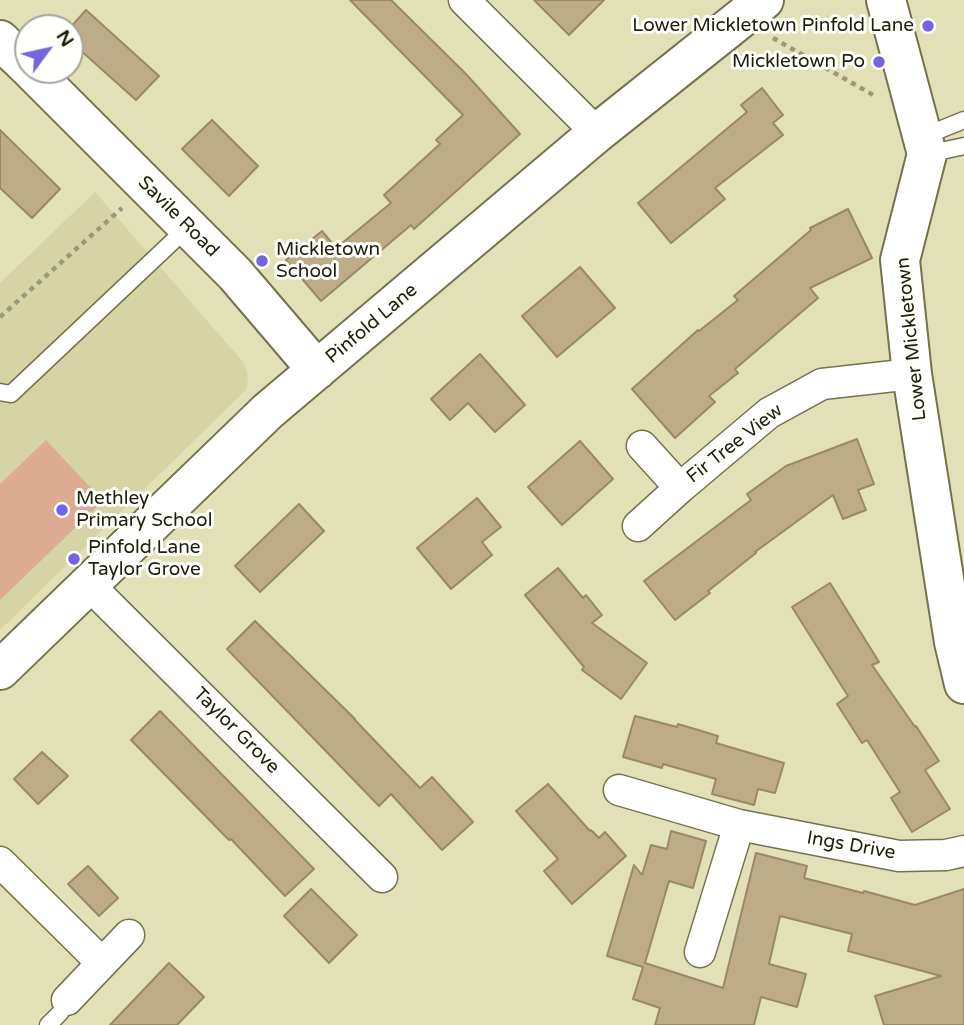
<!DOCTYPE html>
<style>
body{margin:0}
#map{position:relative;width:964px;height:1025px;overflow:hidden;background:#e2e0b7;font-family:"Varela Round",sans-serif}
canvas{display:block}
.north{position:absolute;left:14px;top:14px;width:70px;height:70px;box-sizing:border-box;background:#fffffb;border:2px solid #a5a59c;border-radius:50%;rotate:57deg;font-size:19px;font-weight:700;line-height:28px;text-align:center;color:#1e1e0e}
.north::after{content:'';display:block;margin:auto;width:24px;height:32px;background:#7564df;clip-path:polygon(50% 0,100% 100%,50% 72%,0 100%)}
</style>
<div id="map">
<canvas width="964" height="1025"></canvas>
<div class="north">N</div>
</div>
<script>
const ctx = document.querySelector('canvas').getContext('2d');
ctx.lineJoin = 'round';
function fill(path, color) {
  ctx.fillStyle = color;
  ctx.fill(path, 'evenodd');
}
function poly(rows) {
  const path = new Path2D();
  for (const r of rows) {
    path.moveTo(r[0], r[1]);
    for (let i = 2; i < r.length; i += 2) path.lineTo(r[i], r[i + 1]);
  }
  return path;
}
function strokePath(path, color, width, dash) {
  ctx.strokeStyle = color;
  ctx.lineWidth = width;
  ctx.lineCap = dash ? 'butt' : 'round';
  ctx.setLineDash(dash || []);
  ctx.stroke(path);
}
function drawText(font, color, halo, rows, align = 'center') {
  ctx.font = font + ' "Varela Round",sans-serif';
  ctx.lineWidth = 6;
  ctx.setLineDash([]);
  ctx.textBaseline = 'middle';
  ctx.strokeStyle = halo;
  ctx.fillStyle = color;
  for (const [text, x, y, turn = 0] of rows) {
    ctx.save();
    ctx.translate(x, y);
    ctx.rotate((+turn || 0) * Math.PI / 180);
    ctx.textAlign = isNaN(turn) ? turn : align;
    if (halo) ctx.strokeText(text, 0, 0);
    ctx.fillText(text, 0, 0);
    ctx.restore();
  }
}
const built = poly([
 [95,192,243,362,247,371,248,380,246,390,0,630,0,283]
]);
const green = poly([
 [46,440,103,501,0,600,0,484]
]);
const building = poly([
 [350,0,391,0,466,74,520,134,414,229,411,225,321,301,286,260,322,231,336,248,391,203,384,195,440,144,436,140,463,115,350,0],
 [534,0,604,0,569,35,534,0],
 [86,10,159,76,136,100,70,41,70,28,86,10],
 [762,88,783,115,773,123,783,135,715,188,725,199,671,243,638,203,747,112,741,105,762,88],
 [212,120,258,166,229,196,182,149,212,120],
 [0,130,60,189,32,218,0,188,0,130],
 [848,209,872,258,810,288,818,298,735,369,738,373,709,396,715,402,675,438,632,389,698,330,699,331,738,300,734,296,811,230,810,228,848,209],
 [580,267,615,308,557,357,522,316,580,267],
 [480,354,525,405,495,432,468,403,450,420,431,399,480,354],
 [857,439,874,484,858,490,866,510,843,519,833,495,755,552,756,553,708,591,710,593,675,620,644,581,751,500,747,494,786,466,857,439],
 [580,441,613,479,562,525,528,487,580,441],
 [477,498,501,527,482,542,492,555,451,589,417,548,477,498],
 [299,504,324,531,260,592,235,566,299,504],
 [558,568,583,598,586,595,602,615,592,623,647,663,621,699,582,670,584,667,525,595,558,568],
 [830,583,879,662,872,665,915,727,916,726,939,761,925,770,950,809,912,832,891,798,900,792,867,740,862,743,837,704,848,696,792,607,830,583],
 [255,621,355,719,354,719,420,788,432,777,473,822,442,850,391,794,379,806,227,649,255,621],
 [160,711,314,869,285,896,231,839,229,840,131,740,160,711],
 [635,716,677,727,678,724,718,736,716,743,784,763,775,793,758,789,754,805,712,794,716,779,663,764,662,768,623,757,635,716],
 [42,752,68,776,38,804,14,779,42,752],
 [548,784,590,831,591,830,599,838,605,832,626,856,572,904,544,871,558,859,516,811,548,784],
 [671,831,706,841,693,888,669,881,645,963,723,988,756,853,807,866,804,878,863,893,864,891,915,905,964,889,964,1025,884,1025,875,996,941,976,848,951,852,934,780,916,769,964,806,974,797,1007,761,997,754,1025,655,1025,660,1008,633,999,643,967,607,956,634,865,642,875,651,845,667,849,671,831],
 [88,866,118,898,99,916,68,884,88,866],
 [311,889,357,935,329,963,284,916,311,889],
 [169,963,204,997,177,1025,110,1025,169,963]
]);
const path = poly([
 [773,38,875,96],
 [0,317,122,208]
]);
const service = poly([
 [922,137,964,120],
 [927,154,964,146],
 [0,392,11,394,188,227],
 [48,1025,60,1013,67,1000]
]);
const minor = poly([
 [464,0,597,133],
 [642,446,680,488],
 [638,526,680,488,769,413,822,384,912,374],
 [89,585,382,877],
 [619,790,739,825,899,856,946,855,964,851],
 [0,862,102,963],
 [700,952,739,825],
 [67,1000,129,935]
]);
const tertiary = poly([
 [886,0,927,154,900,260,912,374,954,642,964,684],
 [0,40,28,67],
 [31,70,235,274,317,370],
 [0,670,268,411,597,133,764,0]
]);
const markers = [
 [928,26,7,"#7564df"],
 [879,62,7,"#7564df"],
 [262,261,7,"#7564df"],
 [62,510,7,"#7564df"],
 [74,559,7,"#7564df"]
];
const poiNames = [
 ["Lower Mickletown Pinfold Lane",914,26,"right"],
 ["Mickletown Po",865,62,"right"],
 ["Mickletown",276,250],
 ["School",276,272],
 ["Methley",76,499],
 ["Primary School",76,521],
 ["Pinfold Lane",88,548],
 ["Taylor Grove",88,570]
];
const streetNames = [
 ["Savile Road",178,217,45],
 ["Pinfold Lane",372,324,-40],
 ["Lower Mickletown",912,339,-96],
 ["Fir Tree View",735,444,-38],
 ["Taylor Grove",236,731,45],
 ["Ings Drive",851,846,10]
];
fill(built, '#d6d4a5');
fill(green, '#ddab94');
fill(building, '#bdac87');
strokePath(building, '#998965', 2);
strokePath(service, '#74734d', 19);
strokePath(minor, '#74734d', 33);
strokePath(tertiary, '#74734d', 42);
strokePath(path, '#999878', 4.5, [5, 5]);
strokePath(service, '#fff', 16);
strokePath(minor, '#fff', 30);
strokePath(tertiary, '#fff', 38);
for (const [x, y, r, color] of markers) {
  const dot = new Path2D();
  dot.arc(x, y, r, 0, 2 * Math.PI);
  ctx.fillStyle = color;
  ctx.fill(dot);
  strokePath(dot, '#fffffb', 2.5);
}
drawText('19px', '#1e1e0e', '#fffffb', poiNames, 'left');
drawText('19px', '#1e1e0e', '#fffffb', streetNames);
</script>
